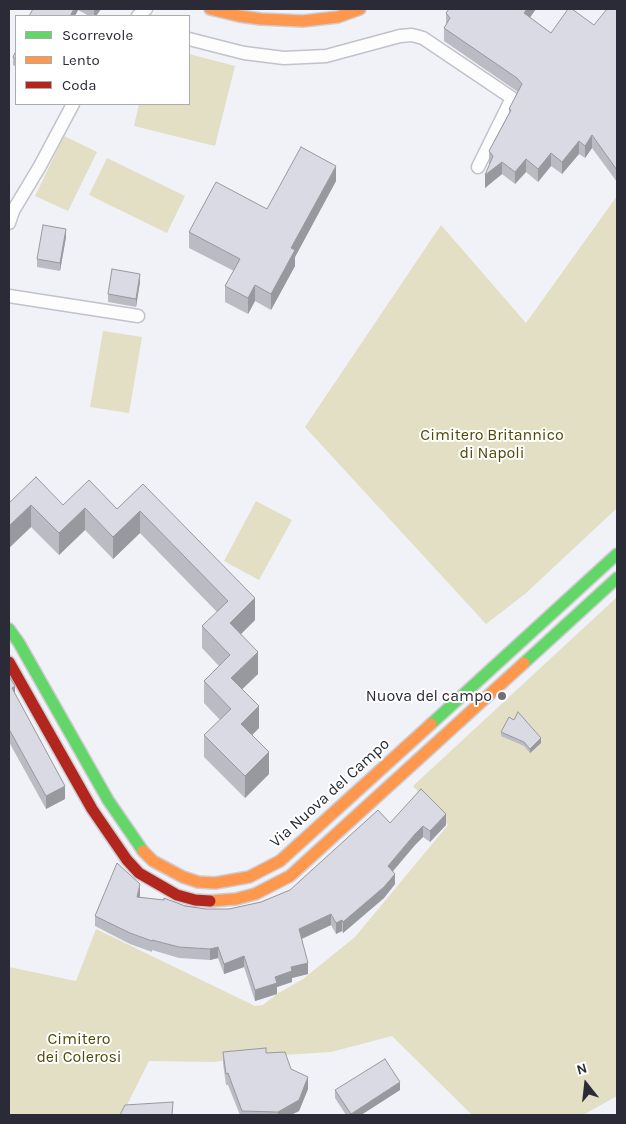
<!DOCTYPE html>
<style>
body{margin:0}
#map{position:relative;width:626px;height:1124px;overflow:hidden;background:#f1f1f8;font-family:Karla,sans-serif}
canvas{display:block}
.frame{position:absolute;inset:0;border:10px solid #2b2b37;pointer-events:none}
.legend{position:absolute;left:15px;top:15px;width:175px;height:90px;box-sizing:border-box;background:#fff;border:1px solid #aaaaaf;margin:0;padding:6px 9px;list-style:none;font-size:15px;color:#2b2b37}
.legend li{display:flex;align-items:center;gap:10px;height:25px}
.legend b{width:25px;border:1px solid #aaaaaf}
.north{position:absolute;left:561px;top:1059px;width:50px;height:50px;-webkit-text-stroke:4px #fff;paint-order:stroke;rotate:344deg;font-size:14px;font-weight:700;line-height:20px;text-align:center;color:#2b2b37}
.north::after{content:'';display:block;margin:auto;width:18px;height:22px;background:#2b2b37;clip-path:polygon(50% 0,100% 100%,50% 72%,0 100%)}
</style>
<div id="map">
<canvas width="626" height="1124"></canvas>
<div class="frame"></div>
<ul class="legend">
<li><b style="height:6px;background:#63d668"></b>Scorrevole</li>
<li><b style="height:6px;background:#ff974d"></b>Lento</li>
<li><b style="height:6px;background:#b3261e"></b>Coda</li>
</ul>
<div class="north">N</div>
</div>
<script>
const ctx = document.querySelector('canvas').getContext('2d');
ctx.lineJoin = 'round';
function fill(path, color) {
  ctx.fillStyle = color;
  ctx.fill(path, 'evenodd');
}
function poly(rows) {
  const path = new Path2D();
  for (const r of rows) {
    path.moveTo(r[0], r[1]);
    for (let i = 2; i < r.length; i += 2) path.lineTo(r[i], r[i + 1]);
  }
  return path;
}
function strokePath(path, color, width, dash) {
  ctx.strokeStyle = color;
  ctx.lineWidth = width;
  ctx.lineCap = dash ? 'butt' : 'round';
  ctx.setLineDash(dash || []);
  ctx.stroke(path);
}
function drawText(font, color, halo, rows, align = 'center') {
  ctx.font = font + ' Karla,sans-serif';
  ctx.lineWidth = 4;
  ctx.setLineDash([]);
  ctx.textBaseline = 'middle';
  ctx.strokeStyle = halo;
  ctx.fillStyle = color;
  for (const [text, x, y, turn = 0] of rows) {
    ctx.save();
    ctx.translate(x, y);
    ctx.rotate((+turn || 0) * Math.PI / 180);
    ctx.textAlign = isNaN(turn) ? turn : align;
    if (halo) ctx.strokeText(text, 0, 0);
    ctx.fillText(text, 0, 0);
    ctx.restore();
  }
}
const green = poly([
 [189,54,235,66,215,146,134,126,139,104,189,104],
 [64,136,97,152,68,211,35,196],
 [107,158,185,196,167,233,89,195],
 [617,196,617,508,525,594,486,624,305,427,441,225,526,323],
 [103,331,142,337,129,413,90,407],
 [256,501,292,520,259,580,224,561],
 [617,597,617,1096,583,1115,472,1115,392,1036,331,1052,252,1057,214,1062,149,1061,122,1115,9,1115,9,967,76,981,96,929,255,1006,263,1005,277,994,303,979,355,937,448,825,413,786]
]);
const street = poly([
 [138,16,146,9],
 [189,39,244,53,284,58,326,56,400,36,412,35,423,38,512,98,478,167],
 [9,223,13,211,40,166,73,104],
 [9,296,138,316]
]);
const fast = poly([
 [9,629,19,643,108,800,143,851],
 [524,663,617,578],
 [431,724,617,554]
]);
const slow = poly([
 [210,9,239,16,261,19,303,21,338,17,360,9],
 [143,851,153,861,183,877,198,882,215,883,249,877,280,861,431,724],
 [210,901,236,899,255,894,290,876,524,663]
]);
const jam = poly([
 [9,662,92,809,127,860,139,873,177,895,195,900,210,901]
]);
const wall = poly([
 [33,9,101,9,96,16,89,16,78,10,75,16,29,16],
 [449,9,536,9,530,17,551,33,594,25,617,9,617,182,592,148,585,158,579,154,562,174,551,166,538,182,526,172,515,184,502,174,485,188,490,165,489,164,489,151,509,113,509,109,518,92,444,41,444,28,446,25,446,13],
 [16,51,16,67,13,65,13,57],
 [336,181,295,257,295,266,271,310,255,301,248,314,225,302,225,286,234,271,189,248,189,232,267,209],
 [66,237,60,271,37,267,37,259],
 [140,282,136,307,108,302,108,294],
 [143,484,255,620,241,634,258,674,242,689,259,728,252,735,269,774,245,798,204,757,204,735,220,720,204,703,204,681,219,666,202,648,202,626,217,612,140,533,113,559,85,530,59,555,31,527,9,548,9,503,63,505,117,509],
 [9,676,15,694,65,799,46,809,9,742],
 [501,732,541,743,530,753,524,746,501,736],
 [390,823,446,825,430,842,423,837,415,845,393,871,395,884,384,898,343,933,342,931,336,934,331,925,302,939,308,974,292,978,292,982,277,987,277,994,255,1001,244,967,224,974,218,958,210,960,179,958,152,950,152,952,130,944,95,926,95,916,140,895,140,897,206,909,229,909,261,902,290,890],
 [223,1052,266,1053,291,1069,308,1089,299,1111,291,1115,240,1115,228,1085,226,1085,223,1063],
 [335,1090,400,1090,361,1115,346,1115,335,1098]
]);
const shadedWall = poly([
 [74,9,78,9,78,10,75,16,70,16],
 [96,9,101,9,96,16,94,16,94,11],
 [527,9,536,9,524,26,524,13],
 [592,135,592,148,585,158,585,146],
 [579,141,579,154,562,174,562,162],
 [551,153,551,166,538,182,538,169],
 [526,159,526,172,515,184,515,172],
 [502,162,502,174,485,188,485,175],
 [336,166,336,181,295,257,295,266,271,310,271,294,291,248],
 [66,229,66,237,60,271,60,263],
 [140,274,140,282,136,307,136,299],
 [255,285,255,301,248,314,248,298],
 [31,505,31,527,9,548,9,526],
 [85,508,85,530,59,555,59,533],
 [140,511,140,533,113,559,113,537],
 [255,598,255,620,230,645,230,623],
 [258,652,258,674,231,700,231,678],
 [15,686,15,699,12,688],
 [259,706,259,728,241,746,241,724],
 [541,738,541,743,530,753,530,749],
 [269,752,269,774,245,798,245,776],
 [65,786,65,799,46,809,46,796],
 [446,814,446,825,430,842,430,831],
 [423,826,423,837,415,845,388,877,388,866,415,834],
 [395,874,395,884,384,898,343,933,343,922],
 [140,884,140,895,137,908,137,897],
 [331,914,331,925,299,940,299,929],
 [342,920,342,931,336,934,336,923],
 [218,947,218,958,210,960,210,949],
 [244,956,244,967,224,974,224,964],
 [308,963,308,974,292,978,292,982,277,987,277,994,255,1001,255,990,275,977,291,967],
 [308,1077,308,1089,299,1111,291,1115,278,1115,278,1112],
 [400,1082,400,1090,361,1115,351,1115,351,1114]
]);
const building = poly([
 [33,9,74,9,70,16,29,16,33,9],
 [449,9,527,9,524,13,551,33,568,9,572,9,594,25,607,9,617,9,617,170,592,135,585,146,579,141,562,162,551,153,538,169,526,159,515,172,502,162,485,175,493,156,489,151,511,110,509,109,522,84,517,78,444,28,450,18,446,13,449,9],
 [16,51,16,59,13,57,16,51],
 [301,147,336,166,291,248,295,250,271,294,255,285,248,298,225,286,240,259,189,232,216,182,267,209,301,147],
 [43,225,66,229,60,263,37,259,43,225],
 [112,269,140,274,136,299,108,294,112,269],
 [36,477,63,505,89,480,117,509,143,484,255,598,230,623,258,652,231,678,259,706,241,724,269,752,245,776,204,735,231,709,204,681,230,655,202,626,228,601,140,511,113,537,85,508,59,533,31,505,9,526,9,503,36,477],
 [9,676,15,686,12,688,65,786,46,796,9,729,9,676],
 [518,712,541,738,530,749,524,742,501,732,509,717,514,720,518,712],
 [421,789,446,814,430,831,423,826,415,834,388,866,395,874,384,887,343,922,342,920,336,923,331,914,299,929,308,963,291,967,292,971,275,977,277,983,255,990,244,956,224,964,218,947,210,949,179,947,152,940,152,941,130,933,95,916,117,863,140,884,137,897,164,900,164,898,185,906,206,909,229,909,261,902,290,890,378,810,390,823,421,789],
 [266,1048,266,1053,285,1052,291,1069,308,1077,299,1100,278,1112,242,1111,228,1073,226,1074,223,1052,266,1048],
 [385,1059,400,1082,351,1114,335,1090,385,1059],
 [173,1102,172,1115,120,1115,125,1105,173,1102]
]);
const markers = [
 [502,696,5,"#70707b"]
];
const parkNames = [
 ["Cimitero Britannico",492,435],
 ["di Napoli",492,453],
 ["Cimitero",79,1039],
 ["dei Colerosi",79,1057]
];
const poiNames = [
 ["Nuova del campo",492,696]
];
const streetNames = [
 ["Via Nuova del Campo",330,793,-42]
];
fill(green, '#e2dfc4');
strokePath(street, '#c1c2ca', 15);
strokePath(fast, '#ccccd1', 14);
strokePath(slow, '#ccccd1', 14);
strokePath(jam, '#ccccd1', 14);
strokePath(street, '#fdfdfe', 12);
strokePath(fast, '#63d668', 11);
strokePath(slow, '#ff974d', 11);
strokePath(jam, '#b3261e', 11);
fill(wall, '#bbbbc3');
fill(shadedWall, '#98999f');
fill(building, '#d9dae3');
strokePath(building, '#98999f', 1);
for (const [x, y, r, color] of markers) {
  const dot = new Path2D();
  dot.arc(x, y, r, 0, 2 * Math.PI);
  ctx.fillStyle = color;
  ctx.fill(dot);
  strokePath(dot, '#fff', 2);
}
drawText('16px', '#504a05', '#fff', parkNames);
drawText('16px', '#2b2b37', '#fff', poiNames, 'right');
drawText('16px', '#2b2b37', '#fff', streetNames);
</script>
